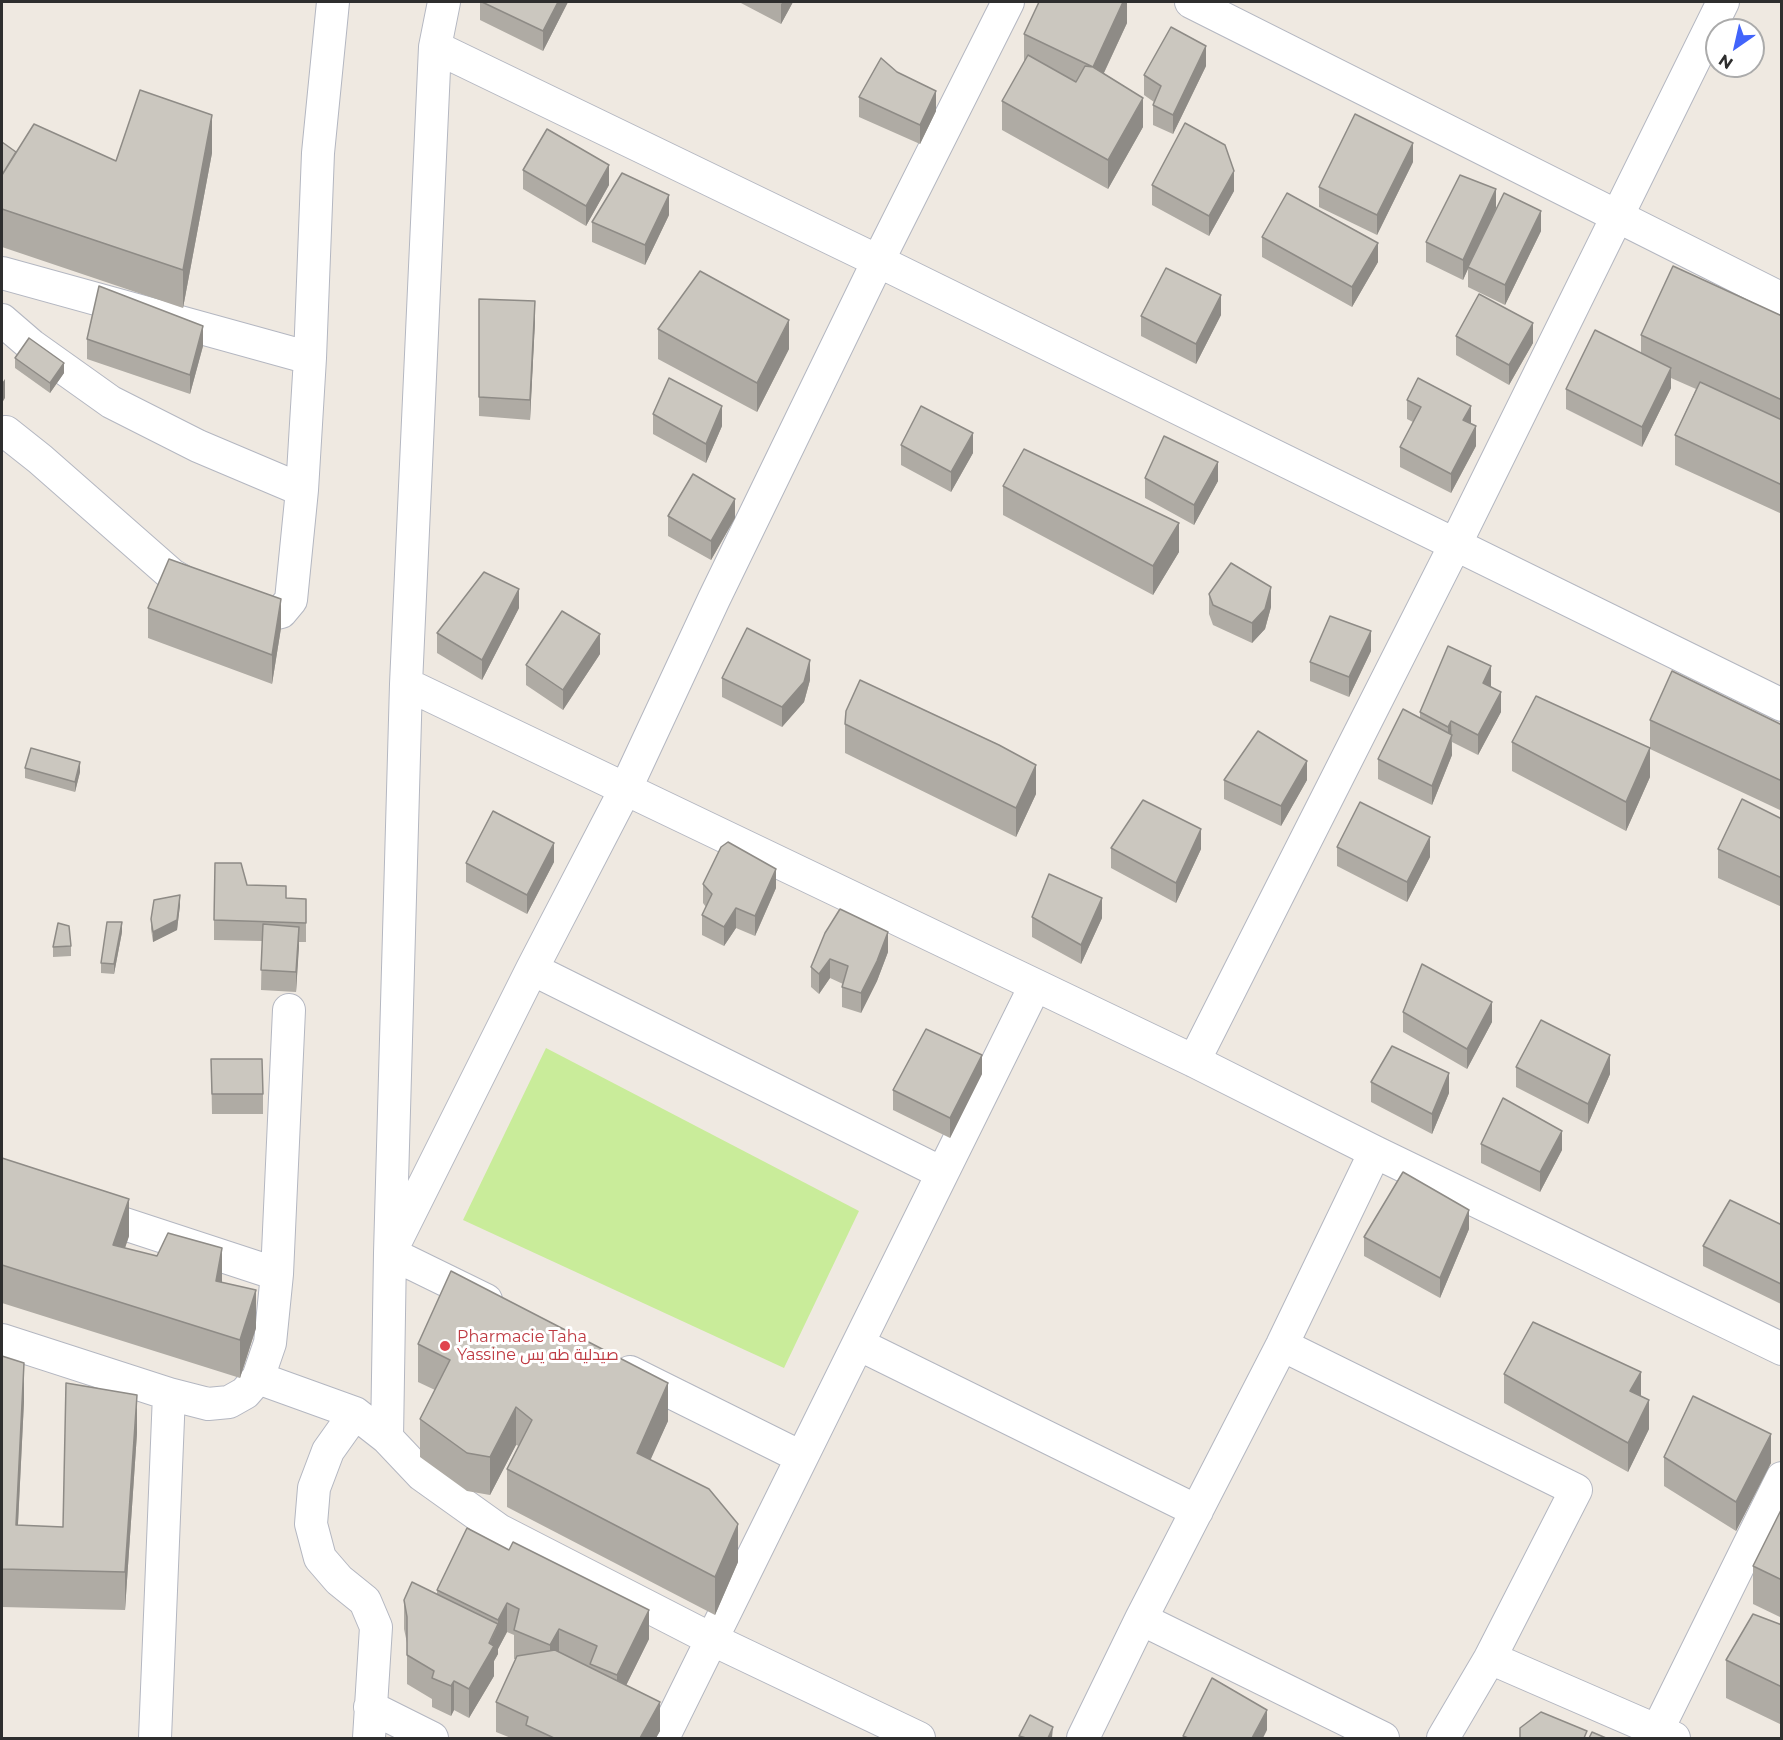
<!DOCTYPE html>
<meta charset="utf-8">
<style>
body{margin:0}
#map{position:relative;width:1783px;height:1740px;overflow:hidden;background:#efe9e1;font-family:Montserrat,sans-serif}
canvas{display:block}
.frame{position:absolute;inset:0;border:3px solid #2e2e2e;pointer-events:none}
.north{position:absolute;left:1705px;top:18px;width:60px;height:60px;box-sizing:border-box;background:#fff;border:2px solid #ababab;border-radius:50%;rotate:214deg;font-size:16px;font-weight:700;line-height:24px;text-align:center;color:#2e2e2e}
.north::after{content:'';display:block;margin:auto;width:21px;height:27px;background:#4264fb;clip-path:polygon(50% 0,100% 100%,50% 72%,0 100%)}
</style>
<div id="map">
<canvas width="1783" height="1740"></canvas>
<div class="frame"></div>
<div class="north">N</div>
</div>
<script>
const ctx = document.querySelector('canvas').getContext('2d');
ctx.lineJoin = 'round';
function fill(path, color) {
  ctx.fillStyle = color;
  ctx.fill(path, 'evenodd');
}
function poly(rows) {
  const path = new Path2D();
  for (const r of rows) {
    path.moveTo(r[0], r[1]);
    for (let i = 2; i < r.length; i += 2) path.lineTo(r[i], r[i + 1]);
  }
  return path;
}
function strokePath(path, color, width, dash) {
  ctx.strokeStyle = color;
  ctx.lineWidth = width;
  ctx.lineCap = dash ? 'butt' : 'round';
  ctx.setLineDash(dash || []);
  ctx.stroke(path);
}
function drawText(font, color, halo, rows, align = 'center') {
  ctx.font = font + ' Montserrat,Cairo,sans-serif';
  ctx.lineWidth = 6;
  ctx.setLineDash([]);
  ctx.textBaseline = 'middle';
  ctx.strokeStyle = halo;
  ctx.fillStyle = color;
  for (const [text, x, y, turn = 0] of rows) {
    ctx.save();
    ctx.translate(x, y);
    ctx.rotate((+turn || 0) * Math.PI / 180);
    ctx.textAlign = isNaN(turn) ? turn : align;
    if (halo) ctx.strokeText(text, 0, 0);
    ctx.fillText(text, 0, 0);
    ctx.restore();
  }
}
const pitch = poly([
 [546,1048,859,1211,784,1368,463,1220]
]);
const minor = poly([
 [444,2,435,47,406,684,390,1253,486,1300],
 [1191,2,1782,299],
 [435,47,878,261,1782,705],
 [2,273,310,358],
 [2,320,31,345,111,402,198,446,302,490],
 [6,432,40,459,172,575,207,595,239,609,265,616,281,612,291,600,302,490,310,358,318,153,333,2],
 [406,684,1194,1061,1375,1152,1782,1349],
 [532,969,942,1173],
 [1194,1061,1455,545,1723,2],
 [88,1212,277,1274],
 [2,1340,169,1394,155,1738],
 [858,1344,1197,1511],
 [1282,1345,1576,1490,1490,1658,1443,1738],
 [630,1372,801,1457],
 [258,1378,355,1413,387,1438,422,1475,499,1530,711,1639,919,1738],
 [169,1394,208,1404,229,1402,245,1393,258,1378,270,1343,277,1274,289,1010],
 [355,1413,328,1451,314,1488,311,1524,320,1558,339,1580,365,1601,376,1627,369,1738],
 [387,1438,390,1253,532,969,626,788,714,599,878,261,1008,2],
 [1141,1619,1383,1738],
 [1490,1658,1674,1738],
 [370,1707,432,1738],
 [1657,1731,1782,1478],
 [663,1738,1035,986],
 [1083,1738,1141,1619,1282,1345,1375,1152]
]);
const wall = poly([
 [480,2,568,2,543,51,480,20],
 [739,2,793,2,781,24],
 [1127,2,1127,23,1104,73,1143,127,1108,189,1002,130,1002,101,1024,64,1024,34],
 [1206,66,1173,134,1153,125,1153,105,1154,102,1144,95,1144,75],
 [859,97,936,111,920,144,859,117],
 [2,142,16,152,116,161,212,153,183,308,2,247],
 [1413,162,1377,235,1319,207,1319,187],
 [523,170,609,185,586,226,523,189],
 [1152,185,1234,191,1209,236,1152,205],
 [1496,208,1541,231,1505,305,1468,287,1468,268,1463,280,1426,262,1426,242],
 [669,215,645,265,592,242,592,222],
 [1262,237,1378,262,1352,307,1262,257],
 [479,299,535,321,530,420,479,416],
 [1221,315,1196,364,1141,336,1141,316],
 [1782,316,1782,514,1675,465,1675,435,1696,389,1671,378,1671,388,1642,447,1566,409,1566,389,1641,353,1641,335],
 [658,329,789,349,757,412,658,359],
 [1456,336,1533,343,1509,385,1456,355],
 [87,339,203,346,190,394,87,359],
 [15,358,64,373,50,393,15,368],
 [1407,400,1471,424,1476,446,1451,493,1400,467,1400,447,1413,422,1407,419],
 [653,414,722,426,706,463,653,434],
 [901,445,973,453,951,492,901,465],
 [1145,478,1218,481,1194,525,1145,498],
 [1003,486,1179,552,1153,595,1003,515],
 [668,516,735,518,711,560,668,536],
 [1209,594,1271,607,1265,629,1252,643,1213,625,1209,614],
 [148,608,281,628,272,684,148,638],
 [519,608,482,680,437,653,437,633],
 [1371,651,1349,697,1310,681,1310,662],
 [600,654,563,710,526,685,526,665],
 [722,678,810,680,804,702,782,727,722,697],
 [1491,686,1501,712,1478,755,1452,742,1452,755,1432,805,1378,779,1378,759,1420,718,1420,712],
 [1650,720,1782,725,1782,811,1650,749],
 [845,724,1036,794,1016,837,845,753],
 [1512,742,1650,777,1626,831,1512,771],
 [25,768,80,772,75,792,25,778],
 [1224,780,1307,780,1281,826,1224,799],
 [1782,819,1782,907,1718,878,1718,849],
 [1337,847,1430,857,1407,902,1337,866],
 [1111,848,1201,849,1176,903,1111,868],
 [554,862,527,914,466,882,466,863],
 [703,884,776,888,755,936,736,928,724,946,702,935,702,915,706,907,703,903],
 [247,885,286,898,306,899,306,942,299,942,296,992,261,990,262,941,214,940,214,920],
 [180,905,177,930,153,942,151,929,151,919],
 [1032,917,1102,918,1081,964,1032,937],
 [122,932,114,974,101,973,101,963],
 [825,933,888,952,877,981,861,1013,842,1007,842,987,843,984,830,978,819,994,811,987,811,967],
 [71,946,71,956,53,957,53,947],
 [1403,1012,1492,1022,1467,1069,1403,1032],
 [211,1059,263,1094,263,1114,212,1114],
 [1516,1067,1610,1074,1588,1124,1516,1087],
 [982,1074,950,1138,893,1110,893,1090],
 [1371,1082,1449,1093,1432,1134,1371,1102],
 [1481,1144,1562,1150,1540,1192,1481,1163],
 [2,1158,129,1236,125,1248,222,1282,256,1328,240,1378,2,1303],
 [1782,1225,1781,1304,1703,1266,1703,1246],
 [1469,1229,1440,1298,1364,1256,1364,1237],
 [418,1344,668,1421,650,1459,738,1562,715,1615,507,1507,507,1469,519,1446,516,1445,490,1495,467,1491,420,1457,420,1419,435,1390,418,1382],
 [2,1356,24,1401,18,1525,63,1527,137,1433,125,1610,2,1607],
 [1504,1374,1649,1429,1628,1472,1504,1403],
 [1664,1457,1771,1463,1736,1531,1664,1486],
 [1782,1508,1782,1618,1753,1604,1753,1566],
 [509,1550,649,1639,626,1685,660,1731,656,1738,511,1738,496,1732,496,1702,516,1659,514,1659,514,1635,507,1632,498,1649,498,1654,494,1661,494,1676,469,1718,454,1710,451,1716,432,1707,432,1699,407,1684,407,1643,404,1629,404,1600,437,1594,437,1590],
 [1782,1625,1782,1725,1726,1698,1726,1660]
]);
const shadedWall = poly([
 [558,2,568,2,543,51,543,31],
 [783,2,793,2,781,24,781,4],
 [1123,2,1127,2,1127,23,1093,96,1093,67],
 [1206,46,1206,66,1173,134,1173,115],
 [936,91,936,111,920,144,920,125],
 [1143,98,1143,127,1108,189,1108,160],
 [212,115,212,153,183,308,183,270],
 [1413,143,1413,162,1377,235,1377,215],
 [609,165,609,185,586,226,586,206],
 [1234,171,1234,191,1209,236,1209,216],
 [1496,189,1496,208,1463,280,1463,260],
 [669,195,669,215,645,265,645,245],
 [1541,211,1541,231,1505,305,1505,285],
 [1378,243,1378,262,1352,307,1352,287],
 [1221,295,1221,315,1196,364,1196,344],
 [535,301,535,321,530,420,530,400],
 [789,320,789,349,757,412,757,383],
 [1533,323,1533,343,1509,385,1509,365],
 [203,326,203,346,190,394,190,375],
 [64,363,64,373,50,393,50,383],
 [1671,368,1671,388,1642,447,1642,427],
 [5,379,5,398,2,403,2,383],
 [722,406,722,426,706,463,706,444],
 [1471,406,1471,426,1463,420],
 [1476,426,1476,446,1451,493,1451,474],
 [973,433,973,453,951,492,951,472],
 [1218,462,1218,481,1194,525,1194,505],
 [735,499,735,518,711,560,711,541],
 [1179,523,1179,552,1153,595,1153,566],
 [1271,587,1271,607,1265,629,1252,643,1252,623],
 [519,589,519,608,482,680,482,660],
 [281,599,281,628,272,684,272,655],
 [1371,631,1371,651,1349,697,1349,677],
 [600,634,600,654,563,710,563,690],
 [810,660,810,680,804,702,782,727,782,707],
 [1491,666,1491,686,1483,703,1483,683],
 [1501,692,1501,712,1478,755,1478,735],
 [1451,721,1452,755,1432,805,1432,786,1448,746,1448,727],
 [1650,748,1650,777,1626,831,1626,802],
 [1307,761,1307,780,1281,826,1281,806],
 [80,762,80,772,75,792,75,782],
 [1036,765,1036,794,1016,837,1016,808],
 [1201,829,1201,849,1176,903,1176,883],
 [1430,837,1430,857,1407,902,1407,882],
 [554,843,554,862,527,914,527,895],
 [776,869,776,888,755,936,755,916],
 [180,895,180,905,177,930,153,942,153,932],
 [1102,898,1102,918,1081,964,1081,945],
 [736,908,736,928,724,946,724,927],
 [122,922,122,932,114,974,114,964],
 [299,927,299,947,296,992,296,972],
 [888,932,888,952,877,981,861,1013,861,993],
 [830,959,830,978,819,994,819,974],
 [1492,1002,1492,1022,1467,1069,1467,1049],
 [982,1055,982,1074,950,1138,950,1118],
 [1610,1055,1610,1074,1588,1124,1588,1104],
 [1449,1073,1449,1093,1432,1134,1432,1114],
 [1562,1131,1562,1150,1540,1192,1540,1172],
 [129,1199,129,1236,113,1283,113,1245],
 [1469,1210,1469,1229,1440,1298,1440,1278],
 [222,1248,222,1286,216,1281],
 [256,1290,256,1328,240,1378,240,1340],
 [24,1363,24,1401,16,1563,16,1525],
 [1641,1372,1641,1401,1630,1391],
 [668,1383,668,1421,637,1490,637,1453],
 [137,1395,137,1433,125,1610,125,1572],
 [1649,1400,1649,1429,1628,1472,1628,1443],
 [516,1407,516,1445,490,1495,490,1457],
 [1771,1434,1771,1463,1736,1531,1736,1502],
 [738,1524,738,1562,715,1615,715,1577],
 [507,1603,507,1632,498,1649,498,1654,494,1661,494,1676,469,1718,469,1689,498,1625,498,1620],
 [649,1610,649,1639,617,1704,617,1675],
 [559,1629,559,1658,550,1674,550,1645],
 [454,1681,454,1710,451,1716,451,1686],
 [660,1702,660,1731,656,1738,640,1738],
 [1267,1710,1267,1730,1263,1738,1252,1738],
 [1053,1727,1052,1738,1048,1738]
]);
const building = poly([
 [482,2,558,2,543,31,482,2],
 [1039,2,1123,2,1093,67,1143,98,1108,160,1002,101,1028,55,1076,82,1085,66,1093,67,1024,34,1039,2],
 [1171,27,1206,46,1173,115,1153,105,1161,86,1144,75,1171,27],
 [881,58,897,72,936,91,920,125,859,97,881,58],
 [140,90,212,115,183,270,2,209,2,175,34,124,116,161,140,90],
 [1355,114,1413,143,1377,215,1319,187,1355,114],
 [1185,123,1225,145,1234,171,1209,216,1152,185,1185,123],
 [547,129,609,165,586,206,523,170,547,129],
 [2,142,16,152,2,175,2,142],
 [622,173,669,195,645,245,592,222,622,173],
 [1460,175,1496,189,1463,260,1426,242,1460,175],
 [1287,193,1378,243,1352,287,1262,237,1287,193],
 [1504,193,1541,211,1505,285,1468,267,1504,193],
 [1673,266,1782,316,1782,400,1641,335,1673,266],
 [1166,268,1221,295,1196,344,1141,316,1166,268],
 [700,271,789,320,757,383,658,329,700,271],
 [99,286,203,326,190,375,87,339,99,286],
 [1479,294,1533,323,1509,365,1456,336,1479,294],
 [479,299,535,301,530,400,479,397,479,299],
 [1595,330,1671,368,1642,427,1566,389,1595,330],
 [29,338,64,363,50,383,15,358,29,338],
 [669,378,722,406,706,444,653,414,669,378],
 [1418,378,1471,406,1463,420,1476,426,1451,474,1400,447,1421,407,1407,400,1418,378],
 [1700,382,1782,420,1782,485,1675,435,1700,382],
 [921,406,973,433,951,472,901,445,921,406],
 [1164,436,1218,462,1194,505,1145,478,1164,436],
 [1024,449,1179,523,1153,566,1003,486,1024,449],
 [693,474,735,499,711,541,668,516,693,474],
 [169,559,281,599,272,655,148,608,169,559],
 [1231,563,1271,587,1265,609,1252,623,1213,605,1209,594,1231,563],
 [484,572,519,589,482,660,437,633,484,572],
 [562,611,600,634,563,690,526,665,562,611],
 [1330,616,1371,631,1349,677,1310,662,1330,616],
 [747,628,810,660,804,682,782,707,722,678,747,628],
 [1448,646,1491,666,1483,683,1501,692,1478,735,1451,721,1448,727,1420,712,1448,646],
 [1672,671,1782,725,1782,781,1650,720,1672,671],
 [860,680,999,745,1036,765,1016,808,845,724,846,711,860,680],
 [1536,696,1650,748,1626,802,1512,742,1536,696],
 [1403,709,1452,735,1432,786,1378,759,1403,709],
 [1258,731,1307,761,1281,806,1224,780,1258,731],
 [31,748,80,762,75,782,25,768,31,748],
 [1742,799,1782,819,1782,878,1718,849,1742,799],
 [1143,800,1201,829,1176,883,1111,848,1143,800],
 [1360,802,1430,837,1407,882,1337,847,1360,802],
 [493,811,554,843,527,895,466,863,493,811],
 [728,842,776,869,755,916,736,908,724,927,702,915,712,894,703,884,721,847,728,842],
 [215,863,241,863,247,885,286,886,286,898,306,899,306,923,214,920,215,863],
 [1049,874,1102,898,1081,945,1032,917,1049,874],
 [180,895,177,920,153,932,151,919,154,900,180,895],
 [840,909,888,932,877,961,861,993,842,987,848,966,830,959,819,974,811,967,825,933,840,909],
 [107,922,122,922,114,964,101,963,107,922],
 [58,923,69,926,71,946,53,947,58,923],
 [263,924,299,927,296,972,261,970,263,924],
 [1422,964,1492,1002,1467,1049,1403,1012,1422,964],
 [1541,1020,1610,1055,1588,1104,1516,1067,1541,1020],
 [926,1029,982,1055,950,1118,893,1090,926,1029],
 [1392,1046,1449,1073,1432,1114,1371,1082,1392,1046],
 [211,1059,262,1059,263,1094,212,1094,211,1059],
 [1503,1098,1562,1131,1540,1172,1481,1144,1503,1098],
 [2,1158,129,1199,113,1245,157,1256,168,1233,222,1248,216,1281,256,1290,240,1340,2,1265,2,1158],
 [1403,1172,1469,1210,1440,1278,1364,1237,1403,1172],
 [1730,1200,1782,1225,1781,1284,1703,1246,1730,1200],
 [451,1271,668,1383,637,1453,709,1489,738,1524,715,1577,507,1469,532,1420,516,1407,490,1457,467,1453,420,1419,450,1360,418,1344,451,1271],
 [1533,1322,1641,1372,1630,1391,1649,1400,1628,1443,1504,1374,1533,1322],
 [2,1356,24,1363,16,1525,63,1527,66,1383,137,1395,125,1572,2,1569,2,1356],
 [1693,1396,1771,1434,1736,1502,1664,1457,1693,1396],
 [1782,1508,1782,1580,1753,1566,1782,1508],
 [467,1528,509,1550,513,1542,649,1610,617,1675,590,1664,597,1646,559,1629,550,1645,514,1630,519,1609,507,1603,498,1620,437,1590,467,1528],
 [412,1582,498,1624,489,1643,494,1646,469,1689,454,1681,451,1686,432,1678,434,1671,407,1655,407,1617,404,1600,412,1582],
 [1753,1614,1782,1625,1782,1687,1726,1660,1753,1614],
 [555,1650,660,1702,640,1738,554,1738,526,1725,528,1717,496,1702,517,1656,555,1650],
 [1212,1678,1267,1710,1252,1738,1188,1738,1183,1736,1212,1678],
 [1541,1712,1587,1731,1584,1738,1520,1738,1520,1728,1541,1712],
 [1030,1715,1053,1727,1048,1738,1026,1738,1019,1736,1030,1715],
 [1592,1732,1606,1738,1589,1738,1592,1732]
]);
const markers = [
 [445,1346,6,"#e0444e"]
];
const healthNames = [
 ["Pharmacie Taha",457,1337],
 ["Yassine صيدلية طه يس",457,1355]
];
fill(pitch, '#c9ec9a');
strokePath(minor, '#b4b7c1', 34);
strokePath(minor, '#fff', 32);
fill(wall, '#afaba4');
fill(shadedWall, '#8e8b86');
fill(building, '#cbc7bf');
strokePath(building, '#8e8b86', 1.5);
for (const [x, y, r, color] of markers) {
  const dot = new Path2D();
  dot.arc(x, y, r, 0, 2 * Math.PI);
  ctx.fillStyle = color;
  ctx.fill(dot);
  strokePath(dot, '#fff', 2);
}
drawText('16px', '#be3a42', '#fff', healthNames, 'left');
</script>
